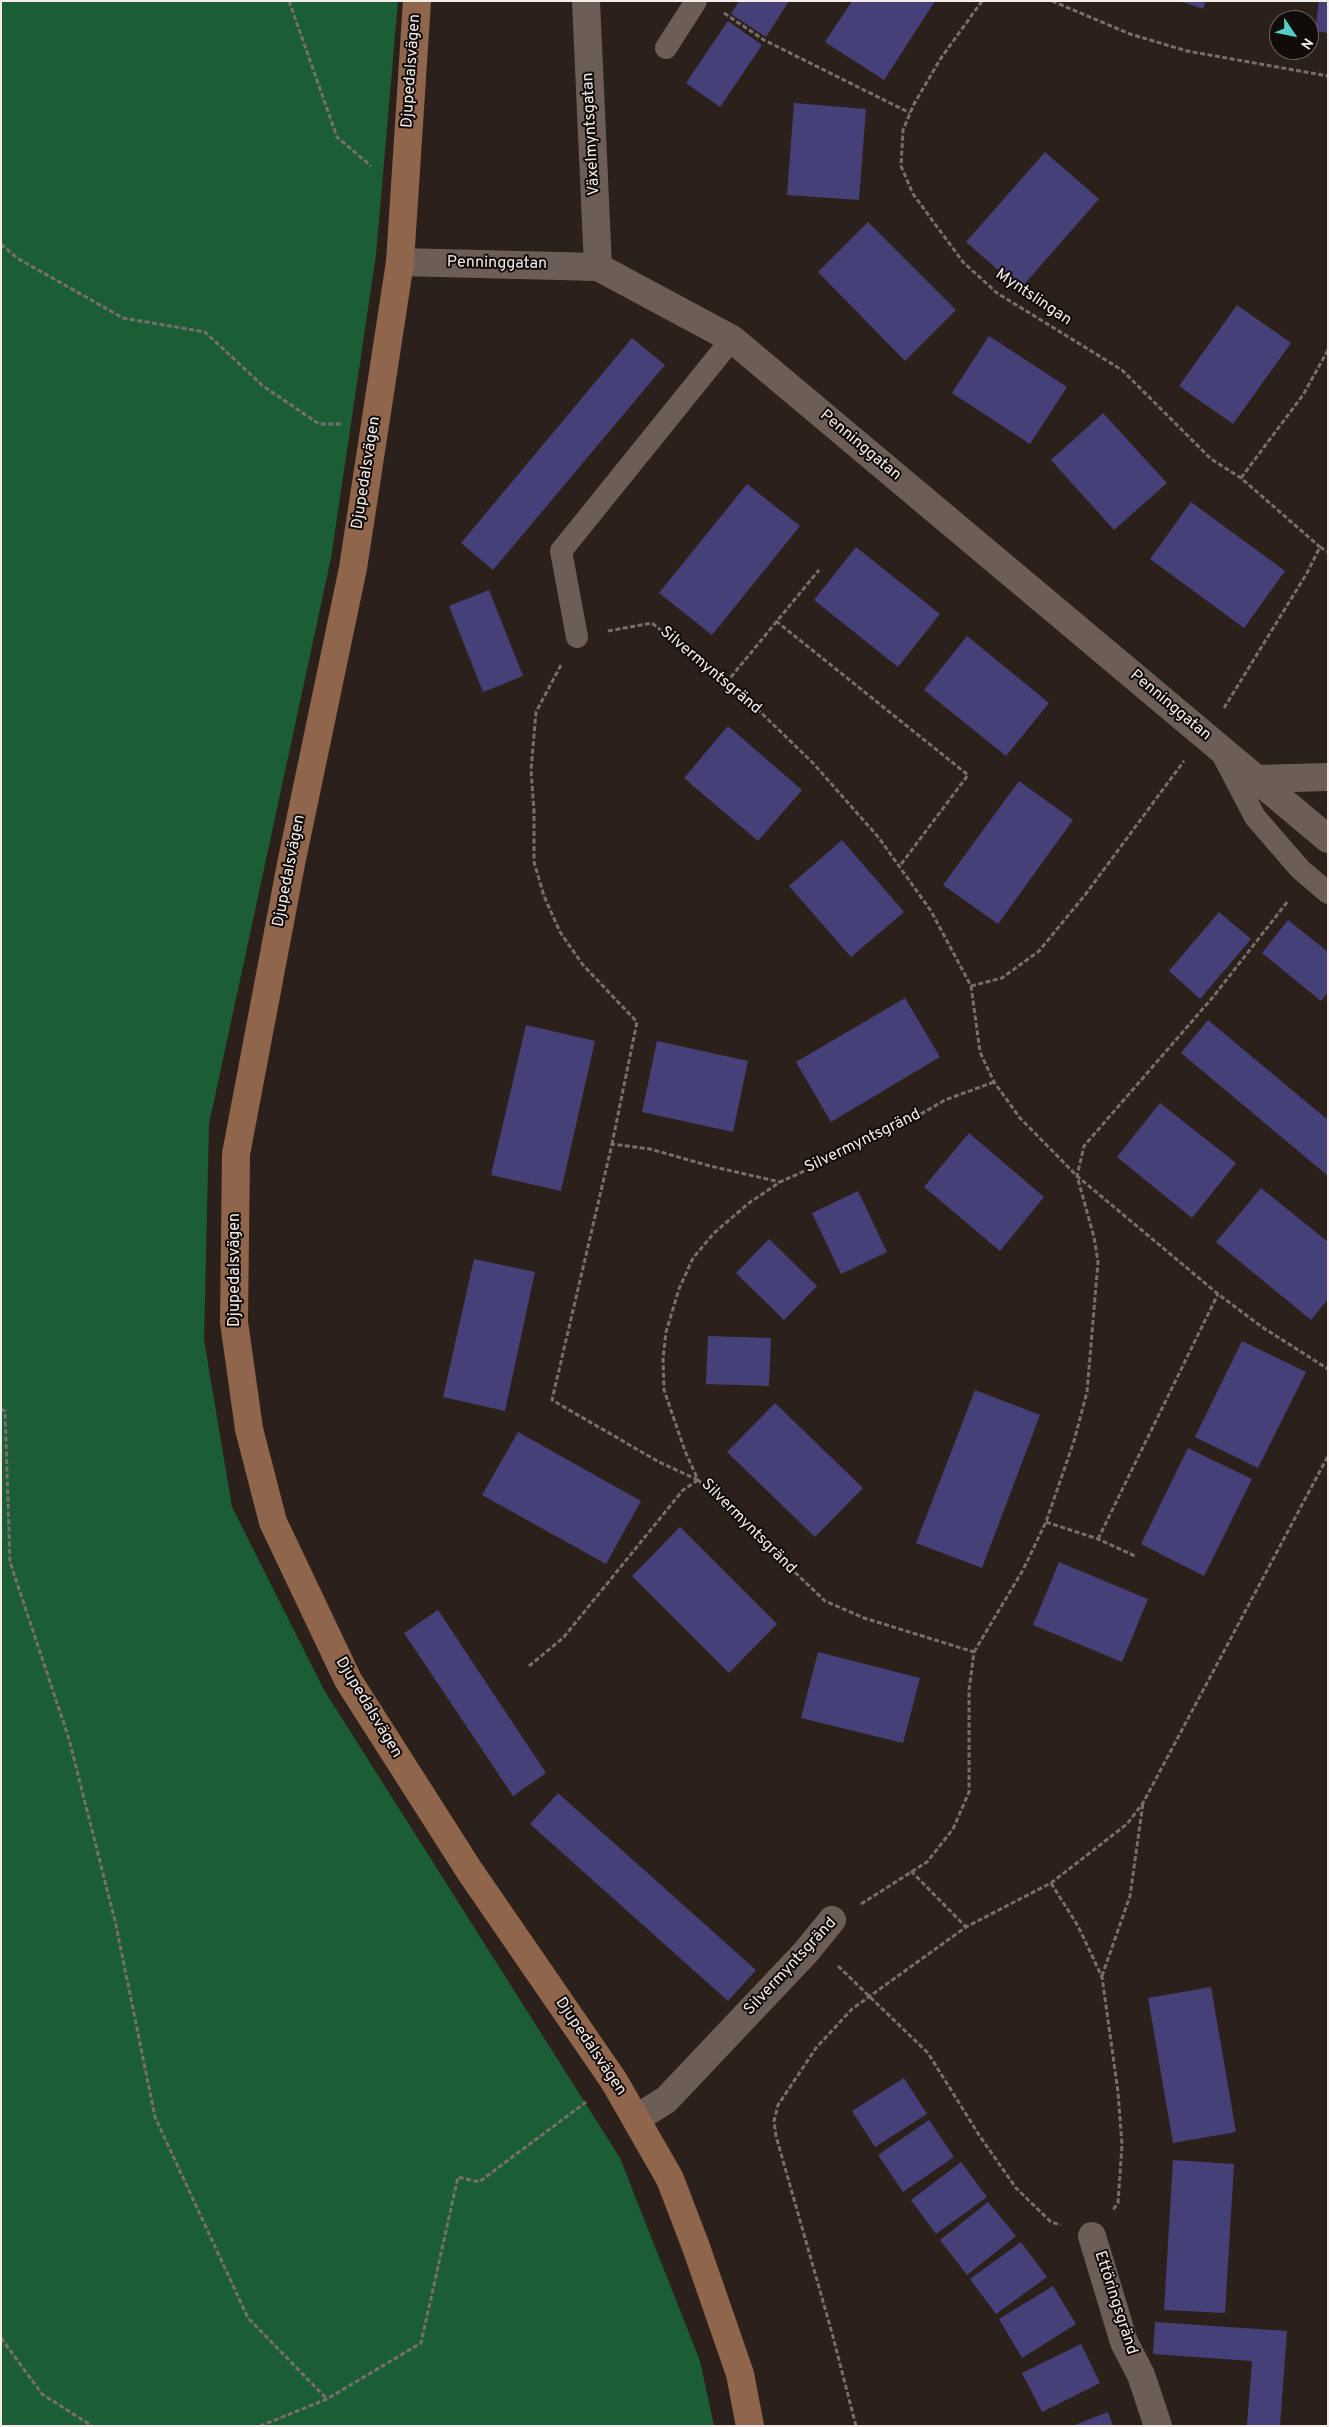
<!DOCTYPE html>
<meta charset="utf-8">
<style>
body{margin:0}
#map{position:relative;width:1329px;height:2427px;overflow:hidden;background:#2c201b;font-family:Overpass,sans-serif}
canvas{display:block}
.frame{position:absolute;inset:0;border:2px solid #f4ece8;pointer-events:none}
.north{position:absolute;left:1269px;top:10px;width:50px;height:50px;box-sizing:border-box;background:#110b09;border:1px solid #6c6562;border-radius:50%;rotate:124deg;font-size:14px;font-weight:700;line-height:20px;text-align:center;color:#f4ece8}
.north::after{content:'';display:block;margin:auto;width:18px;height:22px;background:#54cdc6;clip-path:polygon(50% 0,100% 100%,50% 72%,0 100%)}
</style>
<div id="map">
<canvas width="1329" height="2427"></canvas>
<div class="frame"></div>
<div class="north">N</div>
</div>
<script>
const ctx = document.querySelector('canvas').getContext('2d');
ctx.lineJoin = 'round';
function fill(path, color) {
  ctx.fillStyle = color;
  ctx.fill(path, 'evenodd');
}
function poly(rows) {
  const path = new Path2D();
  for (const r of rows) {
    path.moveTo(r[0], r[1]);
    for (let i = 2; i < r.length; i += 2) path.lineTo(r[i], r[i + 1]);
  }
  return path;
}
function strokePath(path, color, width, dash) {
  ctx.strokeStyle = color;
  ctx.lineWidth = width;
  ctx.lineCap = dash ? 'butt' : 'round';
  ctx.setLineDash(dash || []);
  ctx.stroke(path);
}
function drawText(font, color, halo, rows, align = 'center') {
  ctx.font = font + ' Overpass,sans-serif';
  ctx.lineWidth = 4;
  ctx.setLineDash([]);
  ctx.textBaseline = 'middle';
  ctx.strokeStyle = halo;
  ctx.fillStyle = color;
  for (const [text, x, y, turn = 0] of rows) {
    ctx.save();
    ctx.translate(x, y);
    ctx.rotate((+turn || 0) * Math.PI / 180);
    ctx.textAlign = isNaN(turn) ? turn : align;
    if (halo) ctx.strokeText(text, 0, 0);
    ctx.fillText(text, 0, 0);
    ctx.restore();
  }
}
const forest = poly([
 [1,1,398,1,376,255,331,558,209,1124,204,1340,232,1507,324,1690,620,2158,700,2361,714,2426,1,2426]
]);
const building = poly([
 [739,1,789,1,766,37,731,14],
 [852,1,935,1,884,80,825,42],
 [1180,1,1206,1,1203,9],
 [1319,1,1328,1,1328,33,1315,31],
 [728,21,762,45,720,107,686,83],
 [794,103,866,109,859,200,787,195],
 [1045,152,1099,199,1020,289,966,242],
 [868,222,956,310,905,361,818,272],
 [1237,305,1291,343,1233,424,1179,386],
 [989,336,1067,387,1030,444,952,393],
 [632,338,665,365,493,570,461,543],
 [1103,413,1167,483,1114,530,1051,460],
 [747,484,800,526,712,635,659,593],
 [1191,502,1285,571,1244,628,1150,559],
 [856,547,940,614,898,667,814,600],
 [489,590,523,676,483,692,449,606],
 [967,636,1049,703,1006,756,924,690],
 [728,726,802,790,758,841,684,778],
 [1019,781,1073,820,998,924,943,885],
 [842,840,904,912,851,957,789,886],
 [1219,912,1251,939,1200,999,1169,971],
 [1288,920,1328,952,1328,992,1321,1001,1262,953],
 [905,998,940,1057,831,1122,796,1062],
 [1208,1020,1328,1120,1328,1176,1181,1053],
 [526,1025,595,1041,561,1191,491,1175],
 [657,1041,748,1061,733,1132,642,1112],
 [1160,1103,1236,1163,1192,1218,1117,1157],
 [969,1133,1044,1197,1000,1251,924,1187],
 [1261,1188,1328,1242,1328,1299,1311,1320,1216,1242],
 [858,1191,887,1252,841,1274,812,1213],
 [769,1239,817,1286,784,1320,736,1273],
 [474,1259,535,1272,505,1411,443,1397],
 [708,1336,771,1338,769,1386,706,1384],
 [1242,1341,1306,1372,1258,1468,1195,1437],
 [975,1390,1040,1415,982,1568,916,1543],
 [775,1403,863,1488,815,1537,727,1452],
 [518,1432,641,1501,606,1564,482,1495],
 [1188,1448,1252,1479,1204,1576,1141,1544],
 [680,1527,777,1624,729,1673,632,1576],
 [1059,1562,1148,1599,1122,1662,1033,1625],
 [438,1610,546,1773,513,1796,404,1633],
 [818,1652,920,1678,903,1743,801,1718],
 [558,1793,756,1970,728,2001,530,1824],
 [1211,1987,1236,2132,1173,2143,1148,1998],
 [904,2078,927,2114,875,2147,852,2111],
 [929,2120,954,2157,903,2192,878,2155],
 [1173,2160,1234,2164,1225,2313,1164,2310],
 [961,2162,987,2197,936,2234,911,2200],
 [988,2202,1016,2236,967,2275,940,2240],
 [1021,2242,1047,2277,996,2314,970,2279],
 [1053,2286,1076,2324,1022,2358,999,2319],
 [1155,2322,1287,2331,1280,2426,1247,2426,1252,2361,1153,2354],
 [1081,2344,1100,2383,1042,2412,1022,2373],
 [1108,2412,1113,2426,1072,2426]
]);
const path = poly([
 [289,1,337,137,371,166],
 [982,1,941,58,914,104,903,130,901,166,913,194,963,262,997,293,1122,370,1211,459,1241,478,1320,547],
 [1052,1,1130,34,1187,51,1328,76],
 [724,13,764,40,910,113],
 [1,244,17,258,123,318,205,332,263,386,319,424,342,424],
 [1241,478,1303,395,1328,350],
 [776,621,968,775,899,867],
 [608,631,652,623,752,704,813,763,879,838,931,911,971,986,980,1052,994,1082,1020,1118,1077,1176,1218,1294,1262,1327,1328,1369],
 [561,665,536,712,531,770,534,811,534,862,544,896,560,932,583,965,637,1022,612,1144],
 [726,683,819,570],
 [1224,708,1307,573,1320,547,1328,552],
 [971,986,1002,978,1039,951,1085,895,1184,761],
 [1,1409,5,1411,10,1562,69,1739,116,1925,155,2117,248,2318,327,2399],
 [698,1480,659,1462,552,1400,612,1144,650,1149,710,1166,780,1182],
 [1046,1522,1098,1539,1135,1556],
 [1098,1539,1218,1294],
 [974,1652,1023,1570,1046,1522,1074,1441,1087,1392,1098,1262,1094,1237,1077,1176,1084,1146,1213,997,1288,901],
 [529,1666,563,1638,683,1490,698,1480],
 [911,1871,966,1927],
 [1051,1883,1078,1926,1102,1977,1118,2092,1122,2145,1118,2203,1113,2210],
 [861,1904,927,1862,953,1829,969,1792,969,1690,974,1652,864,1618,825,1601,698,1480,685,1451,664,1390,663,1359,666,1332,679,1289,693,1258,714,1233,749,1203,780,1182,885,1135,945,1100,994,1082],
 [838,1966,928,2053,979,2135,1016,2188,1051,2222,1061,2225],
 [1102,1976,1130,1896,1143,1803],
 [1,2338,42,2394,92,2426],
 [260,2426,327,2399,421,2343,458,2177,479,2182,586,2102],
 [856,2426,832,2333,776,2136,774,2121,778,2105,816,2048,852,2009,966,1927,1051,1883,1127,1824,1143,1803,1328,1456]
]);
const lane = poly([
 [666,48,696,1],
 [577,637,561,551,732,339],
 [1221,752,1255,817,1300,869,1328,893]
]);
const street = poly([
 [586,1,598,267],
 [400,262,598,267,732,339,1328,839],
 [1256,779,1328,777],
 [637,2118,666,2100,806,1952,832,1920],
 [1092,2236,1124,2342,1141,2375,1158,2426]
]);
const secondary = poly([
 [417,1,400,262,353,568,291,864,236,1154,234,1322,249,1429,273,1522,348,1680,469,1870,614,2081,670,2179,696,2247,740,2374,750,2426]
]);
const streetNames = [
 ["Djupedalsvägen",412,71,-86],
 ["Växelmyntsgatan",592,134,-93],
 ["Penninggatan",497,264,1],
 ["Myntslingan",1033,298,34],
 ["Penninggatan",860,446,40],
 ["Djupedalsvägen",367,473,-81],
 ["Silvermyntsgränd",710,671,40],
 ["Penninggatan",1170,706,40],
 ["Djupedalsvägen",290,871,-79],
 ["Silvermyntsgränd",863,1142,-26],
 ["Djupedalsvägen",236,1270,-90],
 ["Silvermyntsgränd",748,1527,45],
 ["Djupedalsvägen",368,1708,59],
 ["Silvermyntsgränd",791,1967,-47],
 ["Djupedalsvägen",590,2047,56],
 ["Ettöringsgränd",1115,2303,72]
];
fill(forest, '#1b5e36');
fill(building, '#464079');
strokePath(path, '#796e6a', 3, [5, 2.5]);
strokePath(lane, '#6c5e57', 22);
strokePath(street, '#6c5e57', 28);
strokePath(secondary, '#8f654c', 28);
drawText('16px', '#f4ece8', '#110b09', streetNames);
</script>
